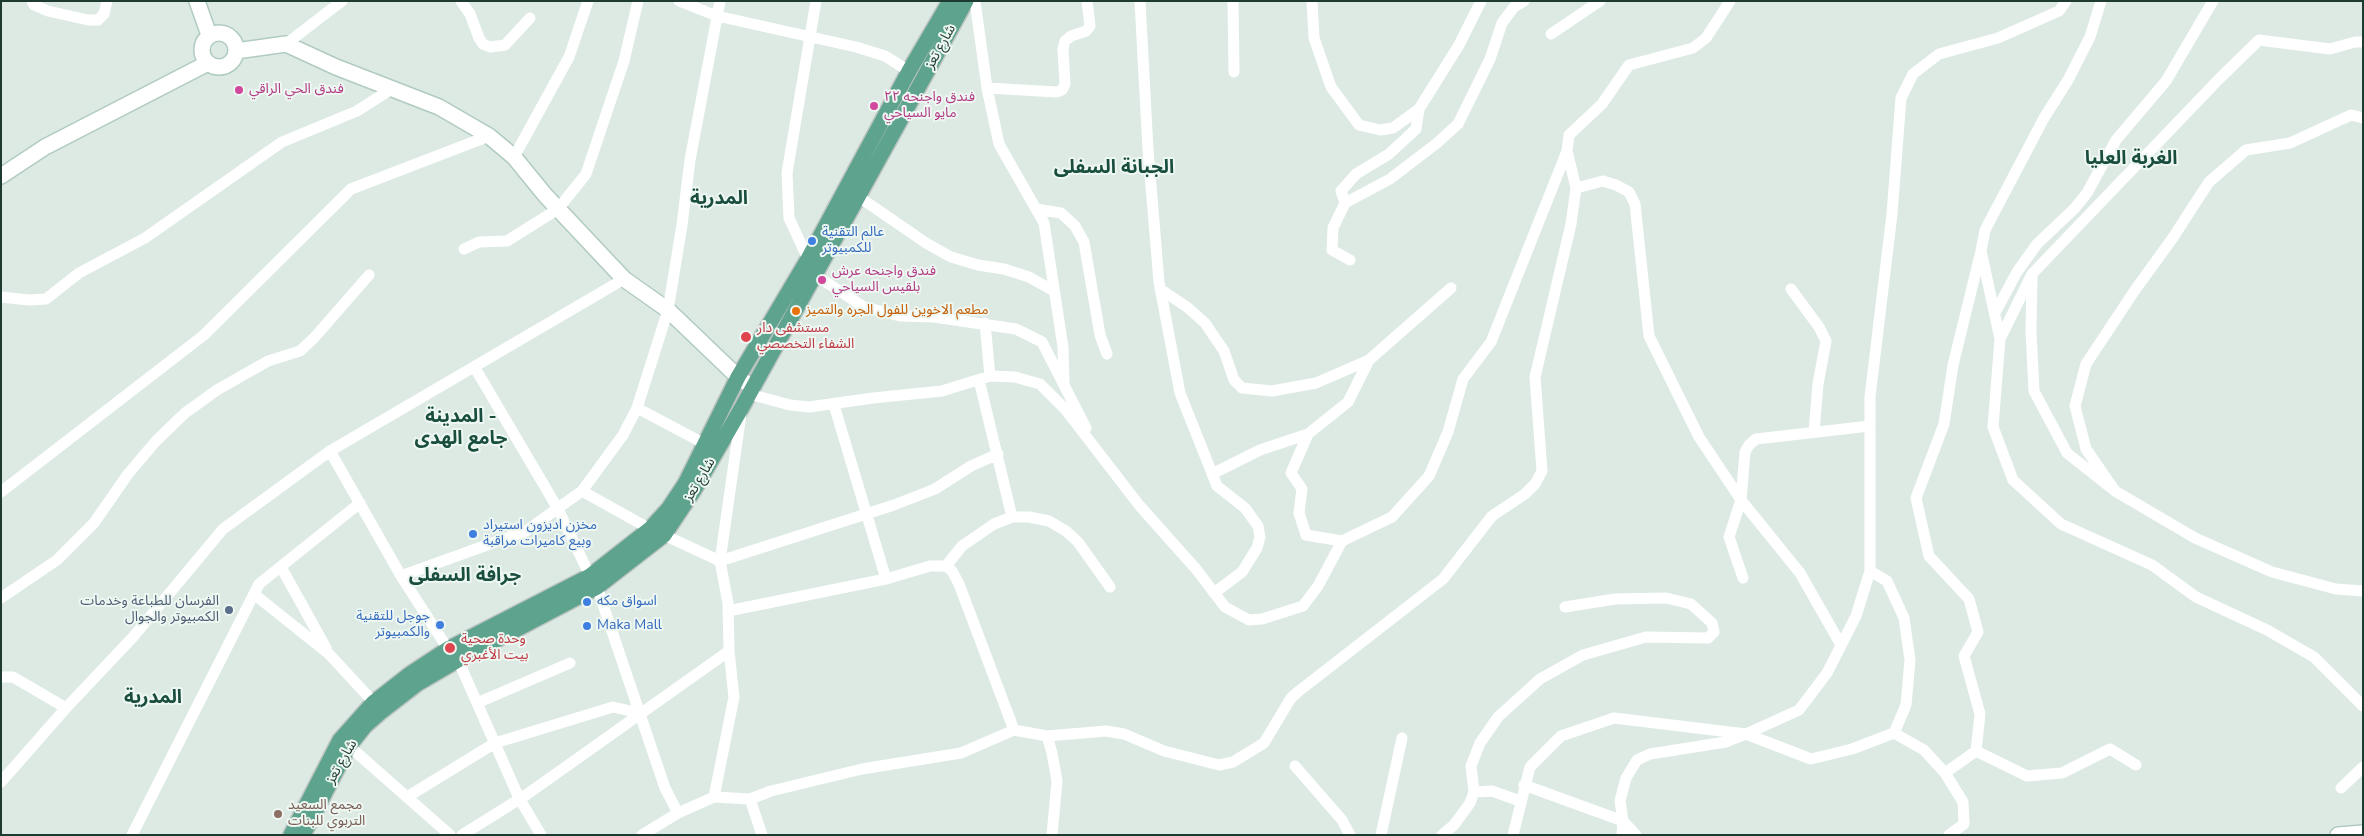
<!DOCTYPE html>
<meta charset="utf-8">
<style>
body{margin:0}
#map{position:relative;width:2364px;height:836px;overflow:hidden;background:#ddeae4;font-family:"Nunito Sans",sans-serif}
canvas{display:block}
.frame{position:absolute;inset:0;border:2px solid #1e3b31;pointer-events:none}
</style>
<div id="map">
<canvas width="2364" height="836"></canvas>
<div class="frame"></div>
</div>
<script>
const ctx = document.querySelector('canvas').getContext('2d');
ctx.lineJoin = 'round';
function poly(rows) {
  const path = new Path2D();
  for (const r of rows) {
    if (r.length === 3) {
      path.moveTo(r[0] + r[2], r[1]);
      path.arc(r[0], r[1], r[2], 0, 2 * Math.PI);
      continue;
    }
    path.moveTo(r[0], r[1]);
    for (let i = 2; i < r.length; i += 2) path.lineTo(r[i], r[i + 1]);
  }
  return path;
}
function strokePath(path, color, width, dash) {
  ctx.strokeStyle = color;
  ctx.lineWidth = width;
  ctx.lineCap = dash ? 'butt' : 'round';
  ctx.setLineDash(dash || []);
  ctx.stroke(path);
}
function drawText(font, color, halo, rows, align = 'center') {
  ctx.font = font + ' "Nunito Sans","Noto Sans Arabic",sans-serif';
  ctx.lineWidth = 4;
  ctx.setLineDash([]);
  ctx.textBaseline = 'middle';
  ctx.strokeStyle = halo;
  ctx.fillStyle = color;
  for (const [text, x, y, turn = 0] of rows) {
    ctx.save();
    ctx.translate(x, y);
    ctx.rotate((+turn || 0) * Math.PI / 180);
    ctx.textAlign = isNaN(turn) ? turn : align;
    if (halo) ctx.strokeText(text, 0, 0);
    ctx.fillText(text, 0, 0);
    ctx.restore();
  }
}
const street = poly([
 [32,1,34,5,48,11,88,20,98,20,104,14,107,1],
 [461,1,470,14,479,38,483,44,490,47,505,45,530,18],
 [679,1,717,16,856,47,885,56,909,71],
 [975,1,987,88,999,144,1044,223,1063,347,1064,383],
 [1140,1,1148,150,1159,282,1180,393,1217,486,1245,508,1258,526,1260,537,1257,548,1242,572,1214,593],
 [1233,1,1234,72],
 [1312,1,1314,38,1331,87,1359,125,1380,130,1393,128,1419,109,1459,45,1481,1],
 [1551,34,1600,1],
 [2363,42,2355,42,2330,49,2259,40,2220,78,2032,274,2000,339,1993,427,2013,480,2061,524,2152,565,2196,597,2267,630,2314,657,2363,706],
 [286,44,342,1],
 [987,88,1057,92,1062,90,1065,84,1063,49,1065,41,1071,36,1086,31,1090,26,1087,1],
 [514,157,569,57,588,1],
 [1576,188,1603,181,1616,185,1629,192,1635,204,1649,336,1699,437,1741,500,1800,573,1841,645],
 [859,197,926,243,951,257,978,265,1004,269,1029,277,1054,291],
 [1345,203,1341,191,1356,174,1389,154,1416,129,1419,109],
 [1036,209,1061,213,1075,226,1084,242,1100,335,1107,354],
 [464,249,479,242,507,241,558,209,586,174,624,61,638,1],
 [808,259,789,218,787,173,816,1],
 [1350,260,1332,250,1333,228,1345,203,1390,179,1437,143,1458,124,1490,59,1502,23,1514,7,1524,1],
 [815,275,864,307,900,316,934,317,1016,329,1042,342,1086,428],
 [2032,278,2031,331,2034,391,2067,453,2115,491,2195,538,2272,572,2336,589,2363,591],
 [1160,289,1187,307,1205,323,1224,351,1234,380,1242,388,1272,391,1316,383,1369,360],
 [1791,289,1819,327,1826,341,1818,384,1814,432],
 [1,297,29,300,46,299,79,273,145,238,282,142,357,111,393,88],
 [1995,313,2017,272,2037,244,2074,209,2087,193,2116,140,2166,81,2213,1],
 [985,323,990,376],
 [2000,339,1981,251,1985,230,2044,118,2068,80,2090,37,2101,1],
 [475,368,558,509,590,576,597,587,665,788,678,813],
 [979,380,1012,517],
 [749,394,790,405,809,407,873,398,942,391,990,376,1015,377,1040,384,1065,409,1139,505,1196,569,1225,607,1249,620,1262,619,1303,606,1318,586,1342,541],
 [834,405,886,579],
 [637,408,705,444],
 [1308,434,1291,473,1302,489,1299,513,1306,535,1342,541,1392,517,1429,476,1448,432,1463,379,1491,342,1567,151],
 [330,451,401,576,448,649,458,660,519,798,541,835],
 [1212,474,1260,450,1308,434,1348,402,1369,360,1451,288],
 [582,491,650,529],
 [2115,491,2086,449,2075,406,2086,364,2135,290,2172,239,2209,182,2246,150,2290,143,2351,115,2363,118],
 [1,492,204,335,351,189,489,136],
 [664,535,720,561,894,505,935,489,971,466,998,454],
 [946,566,962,546,994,524,1012,517,1029,517,1049,521,1066,531,1078,542,1110,587],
 [281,567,326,648],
 [401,576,526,531,582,491,623,435,637,408,668,310,682,225,690,160,720,1],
 [1743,578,1729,537,1741,500,1745,452,1749,445,1756,439,1870,426],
 [254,594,329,654,378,707],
 [1,598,57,560,94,523,128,474,156,441,185,413,217,390,268,361,300,351,314,338,369,275],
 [728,611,886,579,930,566,946,566,952,571,959,584,1014,730],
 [1,677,13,677,66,708],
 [477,703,570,663],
 [1894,733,1924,750,1945,773,1963,802,1964,824,1949,835],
 [1047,736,1052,753,1057,781,1052,835],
 [349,746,450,835],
 [1976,751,1980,714,1964,656,1978,632,1969,599,1929,556,1916,498,1944,424,1953,365,1981,251],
 [1295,766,1342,820,1350,835],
 [1945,773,1976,751,2027,776,2062,773,2110,749,2136,765],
 [1,782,66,708,133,637,223,529,330,451,624,279],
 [1524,785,1623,821,1636,835],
 [2341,788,2363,767],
 [1474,792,1492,791,1520,801],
 [407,797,495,743,613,707,639,713],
 [714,797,734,697,729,651,728,603,720,561,741,414],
 [750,799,762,835],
 [132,835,259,584,360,503],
 [462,835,526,795,729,651],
 [642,835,678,813,714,797,750,799,771,791,862,769,961,753,1014,730,1047,736,1106,731,1124,734,1164,751,1219,765,1233,762,1264,743,1291,698,1299,691,1443,579,1492,516,1525,494,1535,484,1542,471,1535,377,1571,224,1576,188,1567,151,1569,135,1602,104,1629,65,1693,48,1706,38,1730,1],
 [1381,835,1402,738],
 [1442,835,1454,825,1470,803,1474,792,1471,766,1480,743,1498,717,1540,679,1583,655,1646,637,1708,638,1714,632,1712,623,1691,604,1666,598,1615,599,1565,607],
 [1513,835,1530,767,1561,736,1614,718,1746,734,1799,710,1827,673,1856,616,1870,571,1870,397,1892,214,1901,98,1913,74,1939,54,1998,38,2059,11,2066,1],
 [1622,835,1623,821,1620,801,1626,778,1637,760,1650,754,1726,742,1746,734,1811,759,1852,749,1894,733,1906,705,1910,660,1904,618,1887,581,1870,571]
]);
const secondary = poly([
 [197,1,209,35],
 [219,50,17],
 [236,51,286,44,336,67,439,107,489,136,514,157,545,195,624,279,668,310,738,377,752,387],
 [1,176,45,147,208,63],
 [2338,835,2363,833]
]);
const primary = poly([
 [291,835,340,740,373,703,410,674,448,649,590,576,650,529,669,508,685,484,738,377,808,259,909,71,950,1],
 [303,835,349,746,365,726,382,711,417,684,458,660,597,587,664,535,694,490,741,409,966,1]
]);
const markers = [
 [239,90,5,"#d1479c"],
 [874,106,5,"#d1479c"],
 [812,241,5,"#3f7fe0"],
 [822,280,5,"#d1479c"],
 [796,311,5,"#e8710a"],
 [746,337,6,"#e0444e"],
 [473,534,5,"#3f7fe0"],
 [587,602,5,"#3f7fe0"],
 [229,610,5,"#5c6f8a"],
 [440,625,5,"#3f7fe0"],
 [587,626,5,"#3f7fe0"],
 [450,648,6,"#e0444e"],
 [278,814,5,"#8d6e63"]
];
const streetNames = [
 ["شارع تعز",941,47,-61],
 ["شارع تعز",700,480,-59],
 ["شارع تعز",342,762,-60]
];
const hotelNames = [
 ["فندق الحي الراقي",249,90],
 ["فندق واجنحه ٢٢",884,98],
 ["مايو السياحي",884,114],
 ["فندق واجنحه عرش",832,272],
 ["بلقيس السياحي",832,288]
];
const shopNames = [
 ["عالم التقنية",822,233],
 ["للكمبيوتر",822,249],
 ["مخزن اديزون استيراد",483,526],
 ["وبيع كاميرات مراقبة",483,542],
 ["اسواق مكه",597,602],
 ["جوجل للتقنية",430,617,"right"],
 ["والكمبيوتر",430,633,"right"],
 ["Maka Mall",597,626]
];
const foodNames = [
 ["مطعم الاخوين للفول الجره والتميز",806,311]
];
const healthNames = [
 ["مستشفى دار",757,329],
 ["الشفاء التخصصي",757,345],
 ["وحدة صحية",461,640],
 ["بيت الأغبري",461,656]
];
const serviceNames = [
 ["الفرسان للطباعة وخدمات",219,602],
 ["الكمبيوتر والجوال",219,618]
];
const educationNames = [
 ["مجمع السعيد",288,806],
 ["التربوي للبنات",288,822]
];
const districtNames = [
 ["الغربة العليا",2131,159],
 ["الجبانة السفلى",1114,168],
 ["المدرية",719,199],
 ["المدينة -",461,417],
 ["جامع الهدى",461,439],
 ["جرافة السفلى",465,576],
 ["المدرية",153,698]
];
strokePath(secondary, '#b0cbbf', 18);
strokePath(primary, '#bcc4c1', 18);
strokePath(street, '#fff', 11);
strokePath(secondary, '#fff', 15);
strokePath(primary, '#5ea38d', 15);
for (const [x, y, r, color] of markers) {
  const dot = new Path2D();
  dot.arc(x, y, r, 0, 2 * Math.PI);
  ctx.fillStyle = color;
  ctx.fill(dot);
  strokePath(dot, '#eef7f2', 2);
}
drawText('14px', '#1e3b31', '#eef7f2', streetNames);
drawText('14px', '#b23c85', '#eef7f2', hotelNames, 'left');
drawText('14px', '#366cbe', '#eef7f2', shopNames, 'left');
drawText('14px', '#c56008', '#eef7f2', foodNames, 'left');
drawText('14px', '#be3a42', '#eef7f2', healthNames, 'left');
drawText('14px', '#4e5e75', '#eef7f2', serviceNames, 'right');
drawText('14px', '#785e54', '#eef7f2', educationNames, 'left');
drawText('bold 19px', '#194e3e', '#eef7f2', districtNames);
</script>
